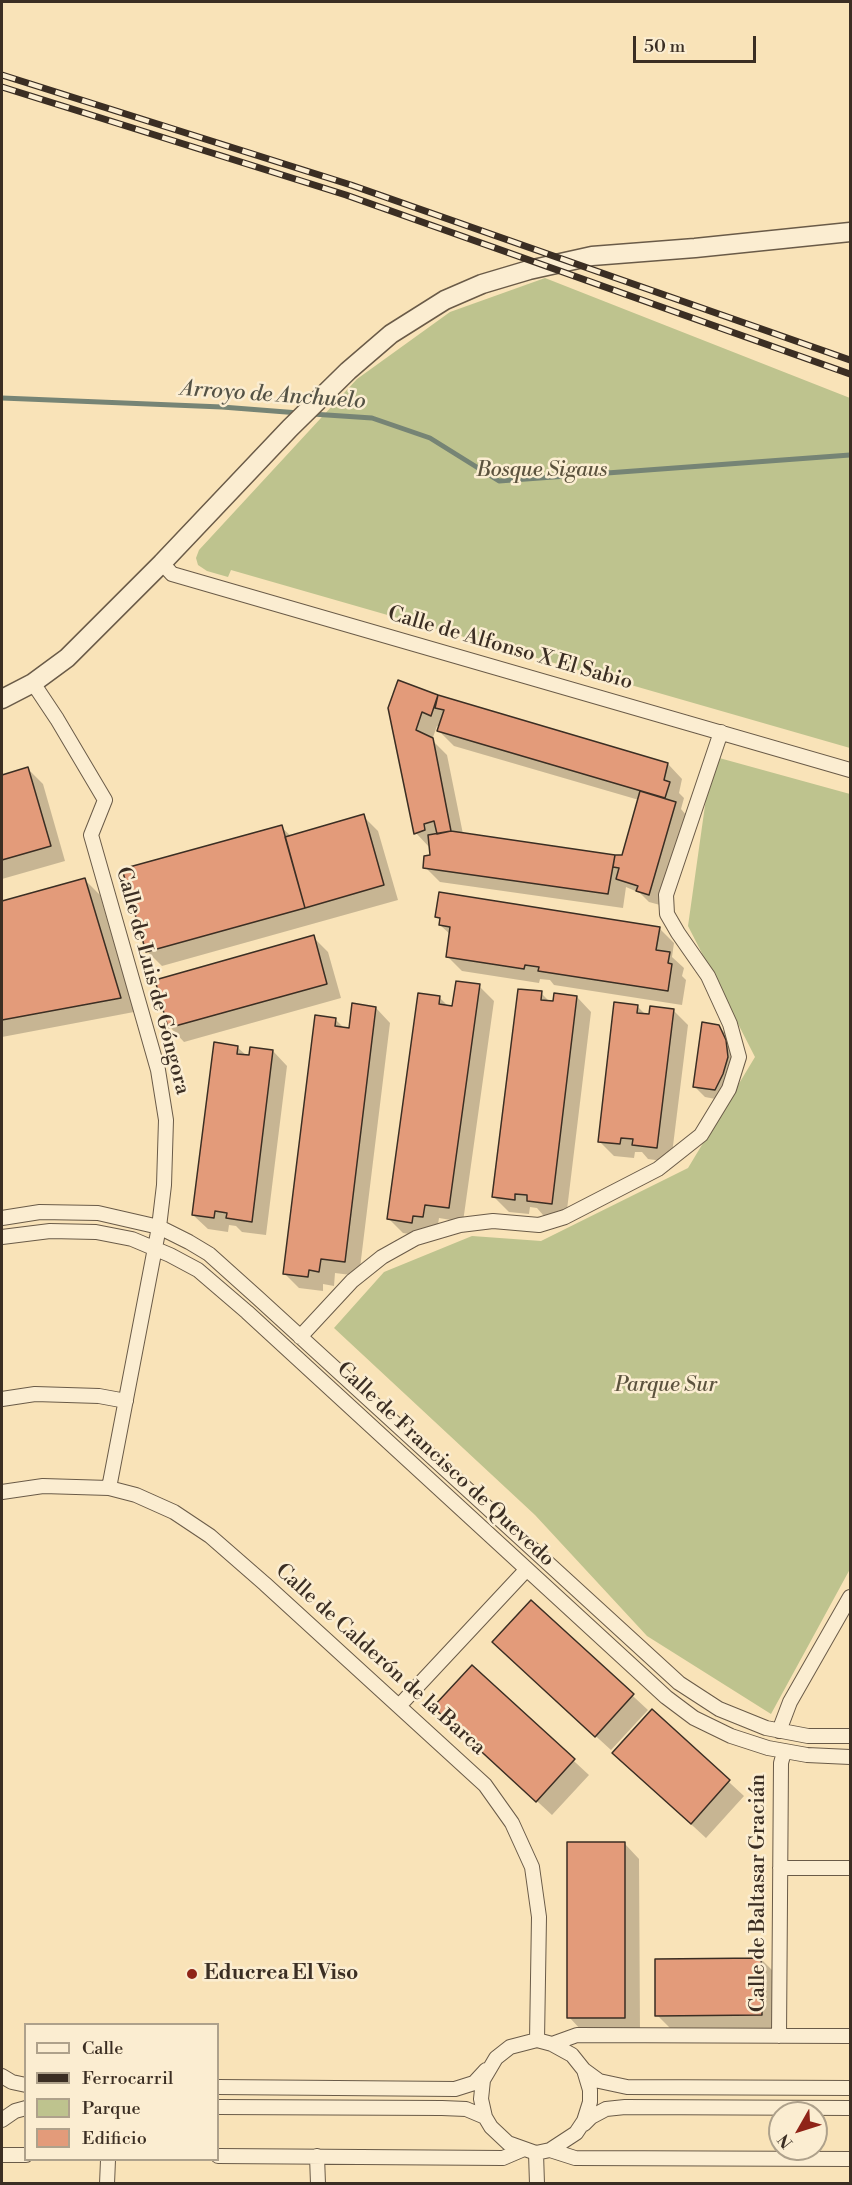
<!DOCTYPE html>
<meta charset="utf-8">
<style>
body{margin:0}
#map{position:relative;width:852px;height:2185px;overflow:hidden;background:#f9e3b8;font-family:"Libre Bodoni",serif}
canvas{display:block}
.frame{position:absolute;inset:0;border:3px solid #3b2e23;pointer-events:none}
.legend{position:absolute;left:24px;top:2023px;width:195px;height:138px;box-sizing:border-box;background:#fbedd1;border:2px solid #aea18b;margin:0;padding:8px 10px;list-style:none;font-size:18px;color:#3b2e23}
.legend li{display:flex;align-items:center;gap:12px;height:30px}
.legend b{width:30px;border:2px solid #aea18b}
.north{position:absolute;left:768px;top:2101px;width:60px;height:60px;box-sizing:border-box;background:#fbedd1;border:2px solid #aea18b;border-radius:50%;rotate:231deg;font-size:16px;font-weight:700;line-height:24px;text-align:center;color:#3b2e23}
.north::after{content:'';display:block;margin:auto;width:21px;height:27px;background:#8f2418;clip-path:polygon(50% 0,100% 100%,50% 72%,0 100%)}
.scale{position:absolute;left:633px;top:36px;width:123px;height:27px;box-sizing:border-box;border:3px solid #3b2e23;border-top:0;padding-left:8px;font-size:18px;line-height:21px;white-space:nowrap;color:#3b2e23;-webkit-text-stroke:4px #fbedd1;paint-order:stroke}
</style>
<div id="map">
<canvas width="852" height="2185"></canvas>
<div class="frame"></div>
<ul class="legend">
<li><b style="height:8px;background:#fbedd1"></b>Calle</li>
<li><b style="height:8px;background:#3b2e23"></b>Ferrocarril</li>
<li><b style="height:16px;background:#bec38e"></b>Parque</li>
<li><b style="height:16px;background:#e39b7a"></b>Edificio</li>
</ul>
<div class="north">N</div>
<div class="scale">50 m</div>
</div>
<script>
const ctx = document.querySelector('canvas').getContext('2d');
ctx.lineJoin = 'round';
function fill(path, color) {
  ctx.fillStyle = color;
  ctx.fill(path, 'evenodd');
}
function poly(rows) {
  const path = new Path2D();
  for (const r of rows) {
    path.moveTo(r[0], r[1]);
    for (let i = 2; i < r.length; i += 2) path.lineTo(r[i], r[i + 1]);
  }
  return path;
}
function strokePath(path, color, width, dash) {
  ctx.strokeStyle = color;
  ctx.lineWidth = width;
  ctx.lineCap = dash ? 'butt' : 'round';
  ctx.setLineDash(dash || []);
  ctx.stroke(path);
}
function drawText(font, color, halo, rows, align = 'center') {
  ctx.font = font + ' "Libre Bodoni",serif';
  ctx.lineWidth = 5;
  ctx.setLineDash([]);
  ctx.textBaseline = 'middle';
  ctx.strokeStyle = halo;
  ctx.fillStyle = color;
  for (const [text, x, y, turn = 0] of rows) {
    ctx.save();
    ctx.translate(x, y);
    ctx.rotate((+turn || 0) * Math.PI / 180);
    ctx.textAlign = isNaN(turn) ? turn : align;
    if (halo) ctx.strokeText(text, 0, 0);
    ctx.fillText(text, 0, 0);
    ctx.restore();
  }
}
const green = poly([
 [545,278,850,398,850,748,238,572,231,570,228,577,207,571,198,565,196,558,199,550,357,379,450,312],
 [712,756,850,794,850,1569,771,1714,647,1636,535,1515,334,1328,384,1272,472,1236,541,1241,688,1168,755,1057,688,926]
]);
const shadow = poly([
 [399,682,438,697,668,764,682,779,679,793,684,798,681,809,686,815,660,905,649,902,640,893,626,887,623,908,440,882,425,867,432,856,431,849,416,833],
 [437,726,440,727,439,731,454,746,639,800,623,857,463,834,447,755,432,740],
 [28,769,43,784,65,861,2,879,2,776],
 [363,816,378,831,398,900,162,966,147,951,281,827,291,836],
 [85,880,100,895,134,1012,2,1037,2,903],
 [437,917,659,928,674,943,672,957,684,968,682,976,686,980,682,1005,554,985,550,980,540,979,539,983,462,971,447,956,451,935,440,925,441,921],
 [313,937,328,952,341,998,184,1042,170,1027],
 [479,986,494,1001,463,1222,439,1218,437,1231,426,1237,403,1233,389,1219,439,997,449,1007,454,1007],
 [541,993,551,1003,577,997,591,1012,566,1218,543,1215,537,1208,530,1207,529,1214,509,1212,494,1197],
 [637,1006,647,1016,673,1010,688,1025,671,1162,648,1159,642,1152,635,1152,634,1158,614,1156,599,1141],
 [376,1008,390,1023,359,1276,335,1273,334,1286,323,1284,323,1291,299,1288,284,1273,335,1019,345,1029,350,1030],
 [718,1026,730,1038,736,1053,726,1101,705,1097,694,1086],
 [237,1047,247,1056,273,1051,287,1066,266,1235,242,1232,236,1226,229,1225,228,1232,208,1229,193,1215],
 [531,1602,648,1710,611,1750,509,1657],
 [472,1667,589,1775,552,1815,450,1721],
 [652,1711,744,1796,706,1838,629,1767],
 [625,1844,639,1859,640,2032,583,2032,569,2017],
 [761,1959,776,1974,776,2029,672,2030,657,2015]
]);
const stream = poly([
 [2,398,222,407,299,413],
 [312,414,372,418,430,438,499,481,850,455]
]);
const building = poly([
 [398,680,438,695,431,716,422,712,416,730,433,738,451,831,437,834,434,821,424,824,425,830,414,834,388,708,398,680],
 [438,695,668,763,664,780,670,782,665,798,437,731,444,710,435,708,438,695],
 [28,767,51,846,2,860,2,775,28,767],
 [640,791,676,802,649,895,636,891,638,886,616,879,619,868,613,867,615,855,622,855,640,791],
 [364,814,384,885,305,908,285,837,364,814],
 [282,825,305,908,146,952,122,869,282,825],
 [451,831,615,855,608,894,423,868,424,856,430,855,428,835,451,831],
 [85,878,121,998,2,1020,2,901,85,878],
 [439,892,660,927,656,950,670,952,668,963,672,964,668,991,538,971,539,967,525,965,524,969,446,957,450,927,439,925,440,918,435,917,439,892],
 [314,935,327,984,168,1028,155,980,314,935],
 [456,981,480,984,449,1208,425,1205,423,1217,413,1216,412,1223,387,1219,418,993,440,996,439,1004,452,1006,456,981],
 [518,989,542,991,541,1000,553,1001,554,993,577,996,552,1204,527,1201,527,1195,515,1194,515,1200,492,1197,518,989],
 [614,1002,638,1005,637,1013,649,1014,650,1006,674,1009,657,1148,632,1145,633,1139,621,1138,620,1144,598,1142,614,1002],
 [352,1003,376,1007,345,1262,321,1259,319,1272,309,1270,308,1277,283,1274,315,1015,336,1018,335,1026,349,1028,352,1003],
 [702,1022,719,1025,726,1040,728,1057,723,1074,715,1090,693,1087,702,1022],
 [214,1042,238,1046,237,1054,249,1055,250,1047,273,1050,252,1222,226,1218,227,1213,215,1211,214,1218,192,1215,214,1042],
 [531,1600,634,1694,595,1737,492,1642,531,1600],
 [472,1665,575,1759,536,1802,433,1707,472,1665],
 [652,1709,730,1780,691,1824,612,1753,652,1709],
 [567,1842,625,1842,625,2018,567,2018,567,1842],
 [761,1958,762,2015,655,2016,655,1959,761,1958]
]);
const minor = poly([
 [162,563,172,574,850,770],
 [33,683,57,719,105,800,91,835,158,1070,166,1120,164,1185,159,1227,109,1488],
 [2,1218,40,1212,98,1213,159,1227,189,1242,209,1254,258,1298,679,1683,719,1709,766,1728,808,1736,850,1736],
 [2,1237,50,1231,96,1232,132,1239,170,1255,198,1270,247,1312,666,1697,694,1718,731,1736,768,1748,807,1755,850,1757],
 [300,1337,352,1281,382,1257,416,1238,460,1225,493,1221,539,1225,565,1217,658,1169,701,1135,729,1089,739,1057,730,1024,708,976,678,933,667,914,666,895,721,732],
 [2,1399,35,1394,99,1396,126,1401],
 [2,1492,43,1486,109,1488,136,1495,174,1512,210,1536,265,1584,485,1785,512,1823,532,1867,539,1917,537,2040],
 [399,1706,527,1569],
 [779,1731,790,1702,850,1597],
 [780,1868,850,1868],
 [779,2036,781,1763,784,1752],
 [537,2040,552,2044,572,2055,584,2070,590,2090,590,2102,584,2121,576,2133,550,2150,536,2153,508,2143,491,2127,485,2117,481,2099,483,2080,496,2058,510,2047,537,2040],
 [552,2044,577,2035,850,2036],
 [584,2070,599,2081,627,2087,850,2088],
 [2,2076,12,2082,26,2085],
 [218,2087,455,2089,474,2083,486,2070],
 [218,2107,442,2108,466,2109,485,2117],
 [2,2120,15,2111,26,2108],
 [584,2124,591,2117,606,2109,625,2107,850,2108],
 [550,2150,575,2158,850,2159],
 [536,2153,537,2184],
 [2,2155,26,2155],
 [218,2156,503,2158,524,2149],
 [317,2156,318,2184],
 [107,2184,108,2160]
]);
const tertiary = poly([
 [2,699,33,683,67,658,162,563,290,428,348,371,391,334,445,300,482,284,529,270,592,256,695,248,850,232]
]);
const rail = poly([
 [2,75,351,185,850,360],
 [2,87,346,195,850,374]
]);
const markers = [
 [192,1974,6,"#8f2418"]
];
const parkNames = [
 ["Bosque Sigaus",542,471],
 ["Parque Sur",666,1386]
];
const streetNames = [
 ["Calle de Alfonso X El Sabio",510,649,16],
 ["Calle de Luis de Góngora",152,981,75],
 ["Calle de Francisco de Quevedo",445,1465,43],
 ["Calle de Calderón de la Barca",380,1660,42],
 ["Calle de Baltasar Gracián",759,1893,-90]
];
const poiNames = [
 ["Educrea El Viso",204,1974]
];
const waterNames = [
 ["Arroyo de Anchuelo",273,396,4]
];
fill(green, '#bec38e');
fill(shadow, '#0003');
strokePath(stream, '#768475', 5);
fill(building, '#e39b7a');
strokePath(building, '#3b2e23', 1.5);
strokePath(minor, '#6a5b48', 16);
strokePath(tertiary, '#6a5b48', 21);
strokePath(minor, '#fbedd1', 14);
strokePath(tertiary, '#fbedd1', 18);
strokePath(rail, '#3b2e23', 7);
strokePath(rail, '#fbedd1', 4.5, [14]);
for (const [x, y, r, color] of markers) {
  const dot = new Path2D();
  dot.arc(x, y, r, 0, 2 * Math.PI);
  ctx.fillStyle = color;
  ctx.fill(dot);
  strokePath(dot, '#fbedd1', 2);
}
drawText('italic 21px', '#5c533e', '#fbedd1', parkNames);
drawText('21px', '#3b2e23', '#fbedd1', streetNames);
drawText('bold 21px', '#3b2e23', '#fbedd1', poiNames, 'left');
drawText('italic 22px', '#545245', '#fbedd1', waterNames);
</script>
